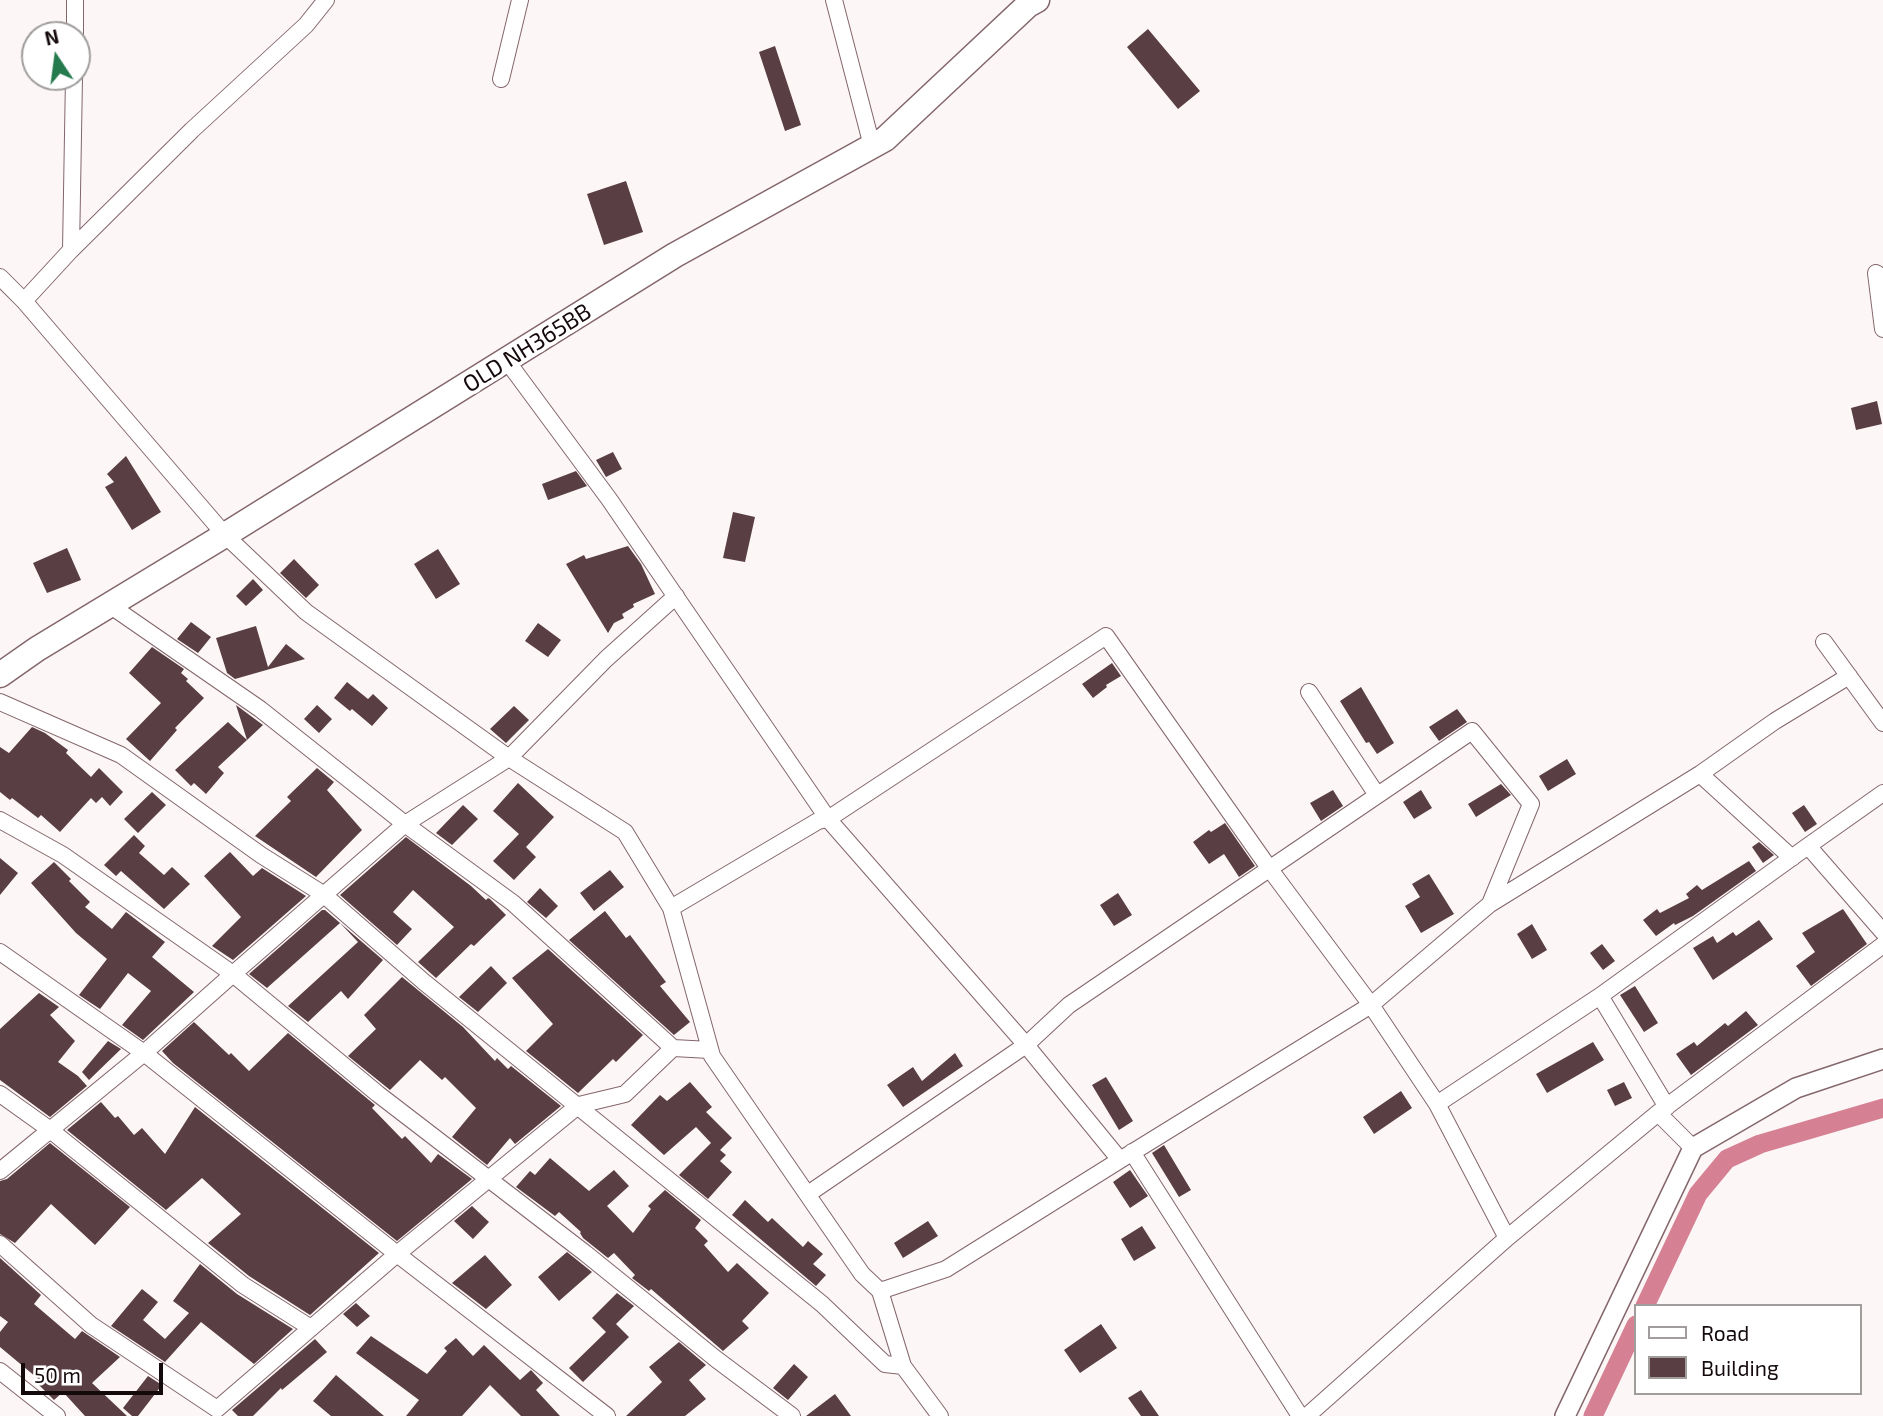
<!DOCTYPE html>
<style>
body{margin:0}
#map{position:relative;width:1883px;height:1416px;overflow:hidden;background:#fdf6f7;font-family:"Exo 2",sans-serif}
canvas{display:block}
.legend{position:absolute;left:1634px;top:1304px;width:228px;height:91px;box-sizing:border-box;background:#fff;border:2px solid #a19d9d;margin:0;padding:9px 12px;list-style:none;font-size:21px;color:#14090b}
.legend li{display:flex;align-items:center;gap:14px;height:35px}
.legend b{width:35px;border:2px solid #a19d9d}
.north{position:absolute;left:21px;top:21px;width:70px;height:70px;box-sizing:border-box;background:#fff;border:2px solid #a19d9d;border-radius:50%;rotate:347deg;font-size:19px;font-weight:700;line-height:28px;text-align:center;color:#14090b}
.north::after{content:'';display:block;margin:auto;width:24px;height:32px;background:#257a4e;clip-path:polygon(50% 0,100% 100%,50% 72%,0 100%)}
.scale{position:absolute;left:21px;top:1363px;width:142px;height:32px;box-sizing:border-box;border:4px solid #14090b;border-top:0;padding-left:9px;font-size:21px;line-height:24px;white-space:nowrap;color:#14090b;-webkit-text-stroke:5px #fff;paint-order:stroke}
</style>
<div id="map">
<canvas width="1883" height="1416"></canvas>
<ul class="legend">
<li><b style="height:9px;background:#fff"></b>Road</li>
<li><b style="height:19px;background:#593e43"></b>Building</li>
</ul>
<div class="north">N</div>
<div class="scale">50 m</div>
</div>
<script>
const ctx = document.querySelector('canvas').getContext('2d');
ctx.lineJoin = 'round';
function poly(rows) {
  const path = new Path2D();
  for (const r of rows) {
    path.moveTo(r[0], r[1]);
    for (let i = 2; i < r.length; i += 2) path.lineTo(r[i], r[i + 1]);
  }
  return path;
}
function strokePath(path, color, width, dash) {
  ctx.strokeStyle = color;
  ctx.lineWidth = width;
  ctx.lineCap = dash ? 'butt' : 'round';
  ctx.setLineDash(dash || []);
  ctx.stroke(path);
}
function fill(path, color) {
  ctx.fillStyle = color;
  ctx.fill(path, 'evenodd');
}
function drawText(font, color, halo, rows, align = 'center') {
  ctx.font = font + ' "Exo 2",sans-serif';
  ctx.lineWidth = 7;
  ctx.setLineDash([]);
  ctx.textBaseline = 'middle';
  ctx.strokeStyle = halo;
  ctx.fillStyle = color;
  for (const [text, x, y, turn = 0] of rows) {
    ctx.save();
    ctx.translate(x, y);
    ctx.rotate((+turn || 0) * Math.PI / 180);
    ctx.textAlign = isNaN(turn) ? turn : align;
    if (halo) ctx.strokeText(text, 0, 0);
    ctx.fillText(text, 0, 0);
    ctx.restore();
  }
}
const canal = poly([
 [1645,1306,1698,1194,1727,1159,1760,1144,1883,1108],
 [1593,1416,1636,1325]
]);
const building = poly([
 [1148,29,1200,91,1178,109,1127,47],
 [775,46,801,125,785,131,759,52],
 [626,181,643,232,604,245,587,194],
 [1877,401,1882,424,1856,430,1851,408],
 [613,452,622,469,606,477,596,460],
 [126,456,161,512,132,530,105,487,114,482,107,474],
 [576,471,587,486,548,500,542,484],
 [733,512,755,517,745,562,723,558],
 [628,546,641,564,655,594,633,604,634,607,622,614,624,618,614,623,608,633,566,564,584,555,586,559],
 [67,548,81,580,47,593,33,563],
 [438,549,460,584,436,599,414,564],
 [294,559,319,585,306,598,280,573],
 [253,579,263,590,246,606,236,596],
 [191,622,211,637,198,653,177,639],
 [538,623,561,640,548,657,525,641],
 [256,626,268,667,286,644,305,659,235,679,227,673,216,638],
 [152,647,184,669,181,673,188,679,186,681,204,698,175,728,177,730,150,761,126,739,161,703,129,673],
 [1112,663,1121,676,1106,685,1107,687,1093,698,1082,684],
 [347,682,368,699,373,694,388,708,372,726,352,709,350,711,334,698],
 [1361,687,1394,743,1377,754,1369,742,1366,743,1340,701],
 [236,705,263,725,247,740],
 [317,705,332,719,319,733,304,719],
 [514,706,529,720,506,743,490,729],
 [1457,709,1467,722,1439,741,1429,727],
 [228,722,247,740,218,767,224,773,206,794,194,783,191,786,175,770],
 [32,727,45,733,68,750,66,753,91,777,99,768,123,792,110,806,102,797,96,803,91,798,60,832,41,815,38,818,12,798,10,800,0,792,0,747,9,753],
 [1567,759,1576,774,1548,791,1539,776],
 [317,768,334,782,327,790,362,830,316,877,255,836,291,801,287,797],
 [518,783,554,817,526,847,536,857,514,880,493,861,519,834,493,811],
 [1501,784,1511,795,1476,817,1468,804],
 [1333,790,1343,806,1321,821,1310,803],
 [1421,790,1432,808,1414,819,1403,802],
 [152,792,166,805,138,833,124,819],
 [463,805,478,819,452,845,436,833],
 [1804,805,1817,824,1805,832,1792,813],
 [1225,823,1255,866,1239,877,1224,854,1209,864,1193,842,1209,830,1211,832],
 [134,835,145,846,139,853,164,875,172,867,190,884,164,909,121,871,116,876,104,865],
 [406,837,471,886,486,900,488,898,490,899,506,915,474,946,471,944,436,978,418,962,454,927,413,890,393,912,412,929,397,945,340,895],
 [1759,842,1774,855,1763,863,1752,847],
 [230,852,253,876,262,868,306,896,233,960,212,946,241,917,204,876],
 [0,858,18,873,0,895],
 [1749,861,1756,871,1693,916,1675,925,1674,923,1656,936,1643,920,1657,909,1660,913,1689,898,1686,894,1697,885,1702,890],
 [54,862,71,879,69,881,90,902,85,907,112,929,126,912,165,942,152,957,194,992,143,1040,122,1025,151,991,128,973,100,1009,79,995,107,959,76,933,31,883],
 [610,870,624,887,594,911,580,893],
 [1429,874,1454,914,1421,933,1405,906,1420,897,1412,884],
 [540,888,558,906,546,918,527,902],
 [1118,893,1132,915,1114,926,1100,905],
 [1843,909,1867,944,1811,986,1796,966,1815,952,1802,933],
 [322,910,325,910,383,960,348,999,341,991,308,1022,288,1006,358,942,340,923,267,988,249,974],
 [605,911,626,938,630,935,643,952,666,982,660,986,690,1022,674,1035,569,940],
 [1759,920,1773,939,1713,980,1693,948,1713,936,1717,943,1733,932,1736,936],
 [1532,924,1547,950,1532,959,1517,934],
 [1602,944,1615,961,1603,970,1590,953],
 [548,949,643,1035,616,1062,613,1059,578,1093,526,1051,553,1024,512,978],
 [491,966,507,983,478,1012,459,997],
 [402,977,463,1027,495,1061,497,1058,508,1069,511,1066,561,1106,515,1144,510,1138,487,1165,452,1137,476,1108,445,1077,442,1080,420,1060,390,1090,348,1056,376,1029,364,1015],
 [1635,986,1658,1023,1644,1032,1620,995],
 [39,993,59,1007,50,1015,75,1041,58,1062,78,1076,87,1086,50,1117,0,1080,0,1029],
 [1746,1011,1758,1025,1691,1075,1676,1054,1694,1042,1697,1046,1725,1023,1728,1026],
 [194,1022,229,1055,231,1053,249,1071,288,1033,375,1105,372,1108,402,1139,405,1136,431,1163,438,1154,472,1179,397,1241,173,1063,162,1051],
 [108,1041,121,1049,89,1080,82,1072],
 [1593,1042,1604,1060,1547,1093,1536,1074],
 [955,1053,963,1066,903,1107,887,1085,913,1067,922,1081],
 [1106,1077,1133,1121,1119,1130,1092,1085],
 [690,1082,712,1107,706,1112,732,1138,720,1150,726,1155,720,1161,732,1172,708,1199,679,1175,711,1143,696,1127,664,1155,631,1125,660,1095,667,1101],
 [1624,1082,1632,1098,1615,1106,1607,1090],
 [1401,1091,1412,1108,1374,1134,1363,1117],
 [101,1102,115,1118,118,1116,134,1135,142,1128,165,1154,195,1107,379,1253,310,1315,249,1276,208,1243,241,1214,202,1178,166,1210,67,1130],
 [50,1143,130,1207,95,1245,51,1204,15,1243,0,1234,0,1181,7,1179],
 [1164,1145,1191,1190,1179,1197,1152,1153],
 [550,1158,589,1191,614,1170,629,1186,607,1206,633,1233,651,1209,648,1206,665,1190,701,1220,695,1228,708,1241,704,1245,728,1272,737,1263,769,1293,742,1321,749,1328,723,1351,651,1289,649,1291,632,1278,635,1275,614,1253,608,1258,583,1238,580,1233,581,1232,559,1212,555,1216,516,1187,530,1171,535,1175],
 [1130,1170,1148,1196,1130,1208,1113,1182],
 [745,1200,768,1222,772,1218,803,1247,808,1241,823,1254,813,1264,826,1275,816,1286,732,1215],
 [472,1206,489,1222,473,1239,454,1221],
 [928,1221,938,1236,903,1258,894,1243],
 [1142,1226,1156,1248,1134,1261,1121,1239],
 [567,1252,592,1272,559,1301,538,1277],
 [485,1255,512,1285,486,1309,452,1283],
 [0,1258,41,1295,34,1304,75,1339,82,1331,120,1357,92,1383,127,1416,85,1416,63,1392,54,1400,39,1385,42,1382,0,1347,0,1332,8,1322,0,1316],
 [200,1264,237,1294,293,1329,254,1364,201,1322,165,1362,111,1326,142,1289,158,1302,143,1320,165,1339,189,1313,173,1301],
 [617,1293,634,1306,616,1324,629,1337,583,1382,569,1368,606,1332,592,1318],
 [356,1303,370,1316,357,1327,343,1314],
 [1101,1324,1117,1348,1080,1373,1064,1350],
 [371,1336,427,1374,447,1351,444,1348,456,1338,473,1356,484,1345,520,1380,531,1370,543,1383,536,1390,560,1416,521,1416,490,1385,462,1416,406,1416,419,1400,356,1353],
 [315,1339,327,1352,282,1390,281,1388,253,1416,238,1416,232,1410],
 [679,1342,706,1365,689,1380,706,1399,685,1416,626,1416,662,1382,649,1367],
 [794,1364,808,1377,788,1400,773,1388],
 [336,1375,384,1416,331,1416,313,1401],
 [148,1376,162,1385,138,1416,132,1416,123,1408],
 [1141,1390,1159,1416,1141,1416,1128,1398],
 [835,1394,851,1416,806,1416]
]);
const minor = poly([
 [834,0,872,146],
 [75,35,75,0],
 [501,79,520,0],
 [71,250,192,130,306,25,326,0],
 [0,277,24,301,225,535,306,612,509,758,625,832,671,908,712,1056,862,1274,880,1291,903,1366,940,1416],
 [1883,278,1876,273,1883,329],
 [24,301,71,250,74,77],
 [507,361,609,499,828,819,818,821,671,908],
 [111,606,260,709,405,824,233,974,378,1094,585,1253,716,1359,792,1416],
 [1824,642,1883,723],
 [1309,692,1377,795],
 [0,702,121,755,261,855,323,894,424,982,822,1304,885,1364,903,1366],
 [1700,774,1792,858],
 [0,820,63,855,233,974,144,1053,0,1171],
 [1808,846,1883,793],
 [1490,904,1700,774,1775,721,1849,676],
 [0,952,144,1053,397,1254,607,1416],
 [1600,996,1808,846,1883,932],
 [673,1048,513,903,405,824,509,758,606,659,676,596],
 [0,1094,49,1129,243,1285,311,1328],
 [1437,1104,1600,996,1667,1107],
 [1658,1113,1693,1148],
 [1132,1152,1300,1416],
 [808,1194,1026,1045,1069,1005,1472,731,1531,804,1490,904,1371,1005,1120,1160],
 [0,1244,91,1325,217,1409,397,1254,579,1105,625,1094,673,1048,710,1050],
 [880,1291,946,1269,1120,1160,1026,1045,828,819,1106,636,1269,868,1371,1005,1437,1104,1507,1238],
 [0,1371,57,1416],
 [1307,1416,1507,1238,1658,1113,1883,945]
]);
const tertiary = poly([
 [1565,1416,1693,1148,1796,1088,1883,1059]
]);
const primary = poly([
 [0,675,37,649,225,535,675,255,885,139,1028,5,1037,0]
]);
const streetNames = [
 ["OLD NH365BB",527,348,-32]
];
strokePath(canal, '#d58193', 19);
fill(building, '#593e43');
strokePath(minor, '#83666b', 18);
strokePath(tertiary, '#83666b', 22);
strokePath(primary, '#83666b', 27);
strokePath(minor, '#fff', 16);
strokePath(tertiary, '#fff', 19);
strokePath(primary, '#fff', 24);
drawText('23px', '#14090b', '#fff', streetNames);
</script>
